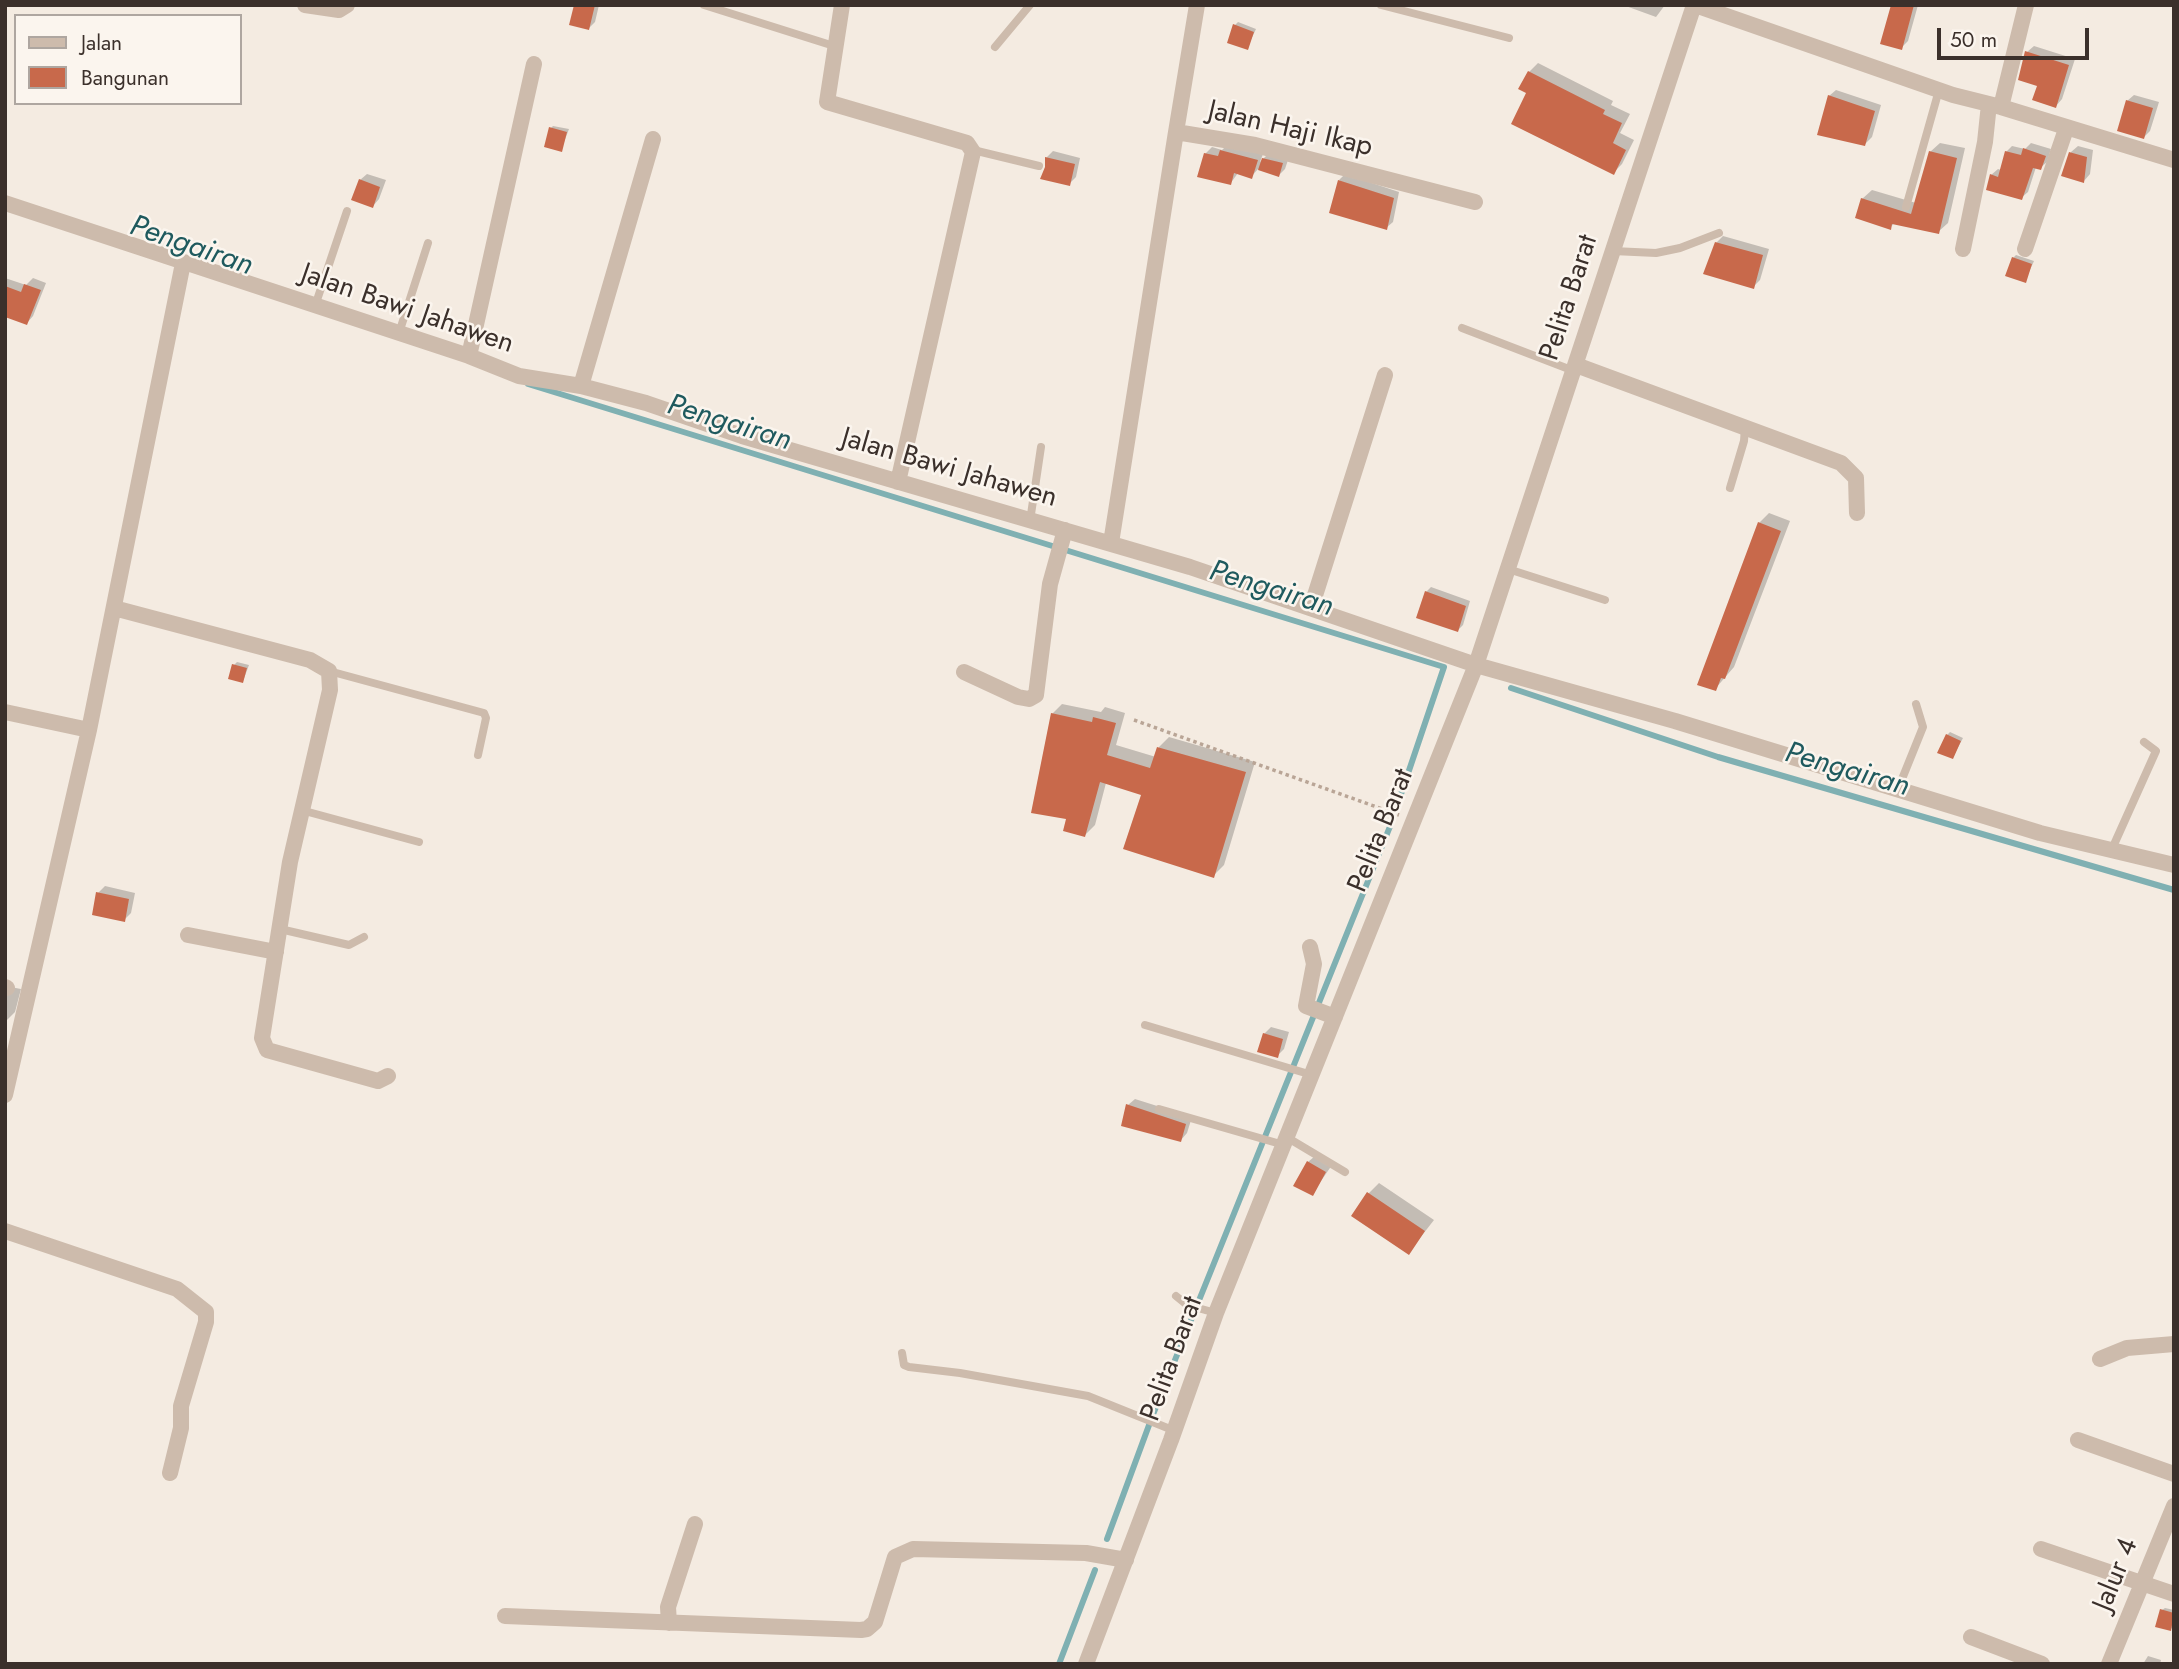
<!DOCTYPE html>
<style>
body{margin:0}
#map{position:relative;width:2179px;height:1669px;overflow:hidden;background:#f4ebe1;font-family:Jost,sans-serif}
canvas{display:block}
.frame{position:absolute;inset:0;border:7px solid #3b302b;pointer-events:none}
.legend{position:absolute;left:14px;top:14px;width:228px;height:91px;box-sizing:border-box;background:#fbf5ee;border:2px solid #aea6a0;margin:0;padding:9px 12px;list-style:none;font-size:21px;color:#3b302b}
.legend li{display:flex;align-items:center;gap:14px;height:35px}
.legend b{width:35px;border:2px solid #aea6a0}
.scale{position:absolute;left:1937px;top:28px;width:152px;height:32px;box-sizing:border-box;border:4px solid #3b302b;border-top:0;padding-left:9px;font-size:21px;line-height:24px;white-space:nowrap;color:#3b302b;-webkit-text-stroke:5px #fbf5ee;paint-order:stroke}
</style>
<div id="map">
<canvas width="2179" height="1669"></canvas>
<div class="frame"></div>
<ul class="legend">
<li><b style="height:9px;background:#cdbbac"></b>Jalan</li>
<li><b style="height:19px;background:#c8694b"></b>Bangunan</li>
</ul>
<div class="scale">50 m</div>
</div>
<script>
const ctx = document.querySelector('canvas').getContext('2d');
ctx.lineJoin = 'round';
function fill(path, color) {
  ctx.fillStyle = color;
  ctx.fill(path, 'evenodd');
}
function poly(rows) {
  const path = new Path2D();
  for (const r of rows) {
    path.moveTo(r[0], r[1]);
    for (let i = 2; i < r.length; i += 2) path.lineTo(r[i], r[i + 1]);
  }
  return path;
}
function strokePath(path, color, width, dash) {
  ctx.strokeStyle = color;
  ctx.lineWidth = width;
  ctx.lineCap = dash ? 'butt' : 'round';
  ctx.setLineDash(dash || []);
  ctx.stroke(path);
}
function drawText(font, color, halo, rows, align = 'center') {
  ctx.font = font + ' Jost,sans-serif';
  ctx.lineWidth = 5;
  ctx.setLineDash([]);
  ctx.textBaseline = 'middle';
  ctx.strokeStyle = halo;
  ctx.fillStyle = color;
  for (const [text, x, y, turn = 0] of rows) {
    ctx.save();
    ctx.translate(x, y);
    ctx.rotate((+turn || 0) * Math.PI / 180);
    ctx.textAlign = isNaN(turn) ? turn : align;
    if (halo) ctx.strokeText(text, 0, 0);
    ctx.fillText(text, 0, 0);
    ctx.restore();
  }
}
const shadow = poly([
 [576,5,599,5,595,22,589,28],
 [1623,5,1665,5,1656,17],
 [1894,5,1918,5,1908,41,1901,48],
 [1238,22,1256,29,1247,48,1235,25],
 [2034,46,2075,59,2062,99,2056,106,2039,85,2027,52],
 [1538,63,1613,101,1611,105,1630,114,1620,133,1634,140,1622,164,1613,173,1529,92,1529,72],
 [1836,90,1881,105,1872,137,1865,144,1829,96],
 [2134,95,2159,102,2150,131,2144,137,2127,101],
 [553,126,569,129,561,150,551,128],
 [1940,143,1965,148,1948,223,1938,232,1895,222,1890,228,1862,199,1872,190,1916,203,1930,152],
 [2031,143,2051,149,2047,162,2040,168,2036,167,2028,192,2021,198,1991,175,1998,169,2001,170,2006,152,2012,146,2025,149],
 [1228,144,1263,154,1260,162,1270,152,1289,157,1285,169,1279,175,1258,169,1251,177,1238,173,1230,184,1205,154,1212,147,1222,150],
 [2078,146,2093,150,2090,174,2084,181,2063,175,2071,152],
 [1053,151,1080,158,1076,177,1069,184,1047,167,1046,158],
 [367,174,386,180,379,199,373,206,360,180],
 [1345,174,1399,192,1393,222,1386,228,1339,180],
 [1723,236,1769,249,1760,280,1753,287,1716,243],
 [2016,255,2034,261,2025,281,2013,258],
 [5,278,26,285,33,278,46,283,33,316,27,323,5,315],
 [1769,513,1790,521,1734,667,1715,689,1759,523],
 [1431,587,1470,601,1463,625,1458,630,1426,592],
 [237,662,249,665,243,681,234,665],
 [1062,704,1101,712,1105,707,1125,713,1116,745,1156,757,1159,747,1169,737,1255,762,1224,865,1213,876,1143,794,1106,783,1095,825,1085,835,1068,818,1052,714],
 [1950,732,1963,738,1953,757,1947,735],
 [105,886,135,893,131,913,124,920,98,893],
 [5,986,21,989,15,1012,7,1020],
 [1271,1027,1289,1032,1284,1049,1277,1056,1264,1034],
 [1135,1099,1192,1117,1187,1133,1181,1140,1128,1105],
 [1315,1156,1332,1165,1312,1194,1308,1162],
 [1379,1183,1434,1220,1409,1252,1368,1194],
 [2165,1608,2174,1610,2174,1625,2171,1629,2162,1610],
 [2148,1656,2161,1660,2160,1664,2143,1664]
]);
const stream = poly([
 [528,384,1444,667,1398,803],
 [1511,688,1718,757,2174,890],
 [1107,1539,1152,1417,1391,824],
 [1059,1664,1095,1570]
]);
const building = poly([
 [574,5,595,5,589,30,569,25],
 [1891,5,1914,5,1902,50,1880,44],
 [1233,24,1254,32,1248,50,1227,43],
 [2025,51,2069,65,2056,108,2032,100,2037,86,2018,80],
 [1528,71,1605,110,1603,114,1622,123,1613,143,1626,150,1614,175,1511,124,1526,93,1518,89],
 [1828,95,1875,111,1865,146,1817,135],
 [2126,100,2153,108,2144,139,2117,131],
 [549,127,567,132,562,152,544,147],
 [2023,148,2046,156,2041,170,2033,168,2022,200,1986,190,1990,174,1998,177,2005,151,2021,155],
 [1220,150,1258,160,1252,179,1234,173,1231,185,1197,177,1204,153,1218,156],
 [1929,151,1957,158,1939,234,1892,224,1891,230,1855,218,1861,198,1911,214],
 [2069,152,2087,157,2084,183,2061,176],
 [1045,157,1075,164,1070,186,1040,179,1045,167],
 [1262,158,1283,163,1279,177,1258,170],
 [359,179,380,187,373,208,351,200],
 [1338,180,1394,198,1387,230,1329,213],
 [1715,242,1763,255,1754,289,1703,274],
 [2012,257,2032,264,2026,283,2005,276],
 [24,284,41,290,27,325,5,317,5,286,21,292],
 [1758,522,1781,531,1725,679,1721,678,1716,691,1697,685],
 [1425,591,1466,606,1458,632,1416,618],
 [232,664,247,668,243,683,228,679],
 [1051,713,1092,722,1093,717,1116,723,1107,755,1150,768,1157,747,1246,772,1214,878,1123,849,1141,795,1100,782,1085,837,1063,831,1066,819,1031,813],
 [1946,734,1961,741,1953,759,1937,753],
 [96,892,129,899,125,922,92,915],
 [1263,1033,1283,1039,1278,1058,1257,1052],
 [1126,1104,1186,1124,1181,1142,1121,1126],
 [1307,1161,1326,1172,1313,1196,1293,1186],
 [1367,1192,1425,1231,1409,1255,1351,1216],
 [2160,1609,2174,1613,2171,1631,2155,1627]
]);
const path = poly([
 [1134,720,1399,815]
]);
const lane = poly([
 [704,5,834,46],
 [1381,5,1509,38],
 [995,47,1030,5],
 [973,150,1039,166],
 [1906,207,1939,90],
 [1613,251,1656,253,1680,248,1719,233],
 [315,306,347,211],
 [1462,328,1574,371],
 [399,333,428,243],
 [1730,488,1744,441,1745,427],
 [1030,521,1041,447],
 [1508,569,1605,600],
 [329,671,484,713,486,718,478,755],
 [1898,789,1923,727,1916,704],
 [301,810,419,842],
 [2112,849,2156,751,2144,742],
 [280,929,349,945,364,937],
 [1145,1025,1312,1075],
 [1159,1109,1284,1145],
 [1288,1138,1345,1172],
 [1176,1296,1187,1305,1216,1313],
 [902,1353,904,1365,909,1367,960,1373,1088,1396,1175,1431]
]);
const street = poly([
 [305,5,339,10,347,5],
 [842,5,827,102,967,143,973,152,898,482],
 [1197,5,1176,132,1255,145,1475,202],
 [1695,5,1953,95,2001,107,2026,5],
 [2001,107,2174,160],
 [5,203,469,356,519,376,581,386,646,403,742,436,1190,567,1476,665,1675,721,2040,833,2174,865],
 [1963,249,1985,142,1989,104],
 [2025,249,2066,129],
 [469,356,534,64],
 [1576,365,1841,463,1856,478,1857,513],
 [581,386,653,139],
 [1111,543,1176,132],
 [114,608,310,660,329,671,330,690,290,862,262,1038,267,1050,378,1081,388,1076],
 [1311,608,1385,375],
 [964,672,1018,697,1029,699,1036,695,1050,584,1065,530],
 [5,712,89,730],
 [188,935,276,952],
 [1310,947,1314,964,1306,1006,1335,1017],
 [5,987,7,988],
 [5,1095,89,730,183,263],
 [5,1231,177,1289,206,1312,206,1322,181,1406,181,1428,170,1473],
 [2100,1359,2127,1348,2174,1344],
 [2078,1440,2174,1474],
 [2041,1549,2174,1594],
 [505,1616,861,1630,867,1629,875,1622,895,1557,913,1549,1086,1553,1126,1560],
 [669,1623,668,1607,695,1524],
 [1971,1637,2042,1664],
 [1086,1664,1171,1440,1216,1313,1476,665,1694,5],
 [2109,1664,2174,1506]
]);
const streetNames = [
 ["Jalan Haji Ikap",1290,130,13],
 ["Pelita Barat",1570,298,-72],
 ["Jalan Bawi Jahawen",407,310,19],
 ["Jalan Bawi Jahawen",949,469,16],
 ["Pelita Barat",1382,831,-68],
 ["Pelita Barat",1173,1359,-70],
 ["Jalur 4",2117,1575,-68]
];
const waterNames = [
 ["Pengairan",191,247,19],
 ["Pengairan",729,424,17],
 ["Pengairan",1271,590,17],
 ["Pengairan",1847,771,16]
];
fill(shadow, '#0003');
strokePath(stream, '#7fb0b2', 6);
fill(building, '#c8694b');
strokePath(path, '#b9a596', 3.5, [3.5, 3.5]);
strokePath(lane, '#cdbbac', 8);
strokePath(street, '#cdbbac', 16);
drawText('28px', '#3b302b', '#fbf5ee', streetNames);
drawText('italic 30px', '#1f5a5e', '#fbf5ee', waterNames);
</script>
